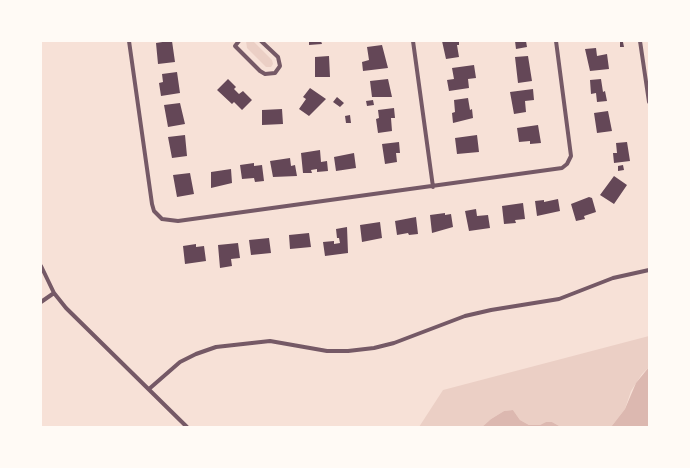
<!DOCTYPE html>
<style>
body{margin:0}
#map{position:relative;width:690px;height:468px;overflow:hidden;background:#f7e1d7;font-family:"DM Sans",sans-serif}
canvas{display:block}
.frame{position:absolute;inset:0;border:42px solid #fffaf5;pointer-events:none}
</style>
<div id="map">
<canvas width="690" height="468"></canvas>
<div class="frame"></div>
</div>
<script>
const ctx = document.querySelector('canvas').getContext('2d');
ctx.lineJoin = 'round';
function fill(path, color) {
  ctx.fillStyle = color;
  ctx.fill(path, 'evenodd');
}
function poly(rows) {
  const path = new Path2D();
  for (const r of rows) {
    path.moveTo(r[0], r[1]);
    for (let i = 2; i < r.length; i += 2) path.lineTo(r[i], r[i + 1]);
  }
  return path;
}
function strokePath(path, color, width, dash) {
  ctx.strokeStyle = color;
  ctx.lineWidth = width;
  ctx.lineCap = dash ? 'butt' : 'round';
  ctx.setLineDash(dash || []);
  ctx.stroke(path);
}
const green = poly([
 [246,41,253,41,272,60,273,64,271,67,266,67,247,48],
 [649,336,649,367,642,374,631,391,625,409,611,427,561,427,552,422,547,422,540,425,529,425,520,420,513,410,504,411,491,419,482,427,419,427,443,390]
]);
const water = poly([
 [649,367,649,427,611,427,625,409,636,383],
 [513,410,520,420,529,425,540,425,546,422,552,422,561,427,482,427,491,419,504,411]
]);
const building = poly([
 [169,41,172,41,175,62,158,64,156,43],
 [309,41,321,41,322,44,309,45],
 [442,41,459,41,459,45,457,45,459,57,446,59],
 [515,41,526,41,527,47,516,49],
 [620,42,623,42,624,47,620,47],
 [382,45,388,68,363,71,362,62,369,60,367,47],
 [596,48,597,56,607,54,609,69,590,71,585,49],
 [329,56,330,77,315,77,315,57],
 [528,56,532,81,518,83,515,57],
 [474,65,476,78,468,79,469,88,449,91,447,80,454,79,452,68],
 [177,72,180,93,161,96,159,83,163,82,162,74],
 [228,79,236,87,234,89,239,94,243,91,252,100,242,110,234,102,232,104,217,90],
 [388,79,392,97,372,97,370,81],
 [601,79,603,92,605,91,607,101,597,102,596,93,591,94,590,80],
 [310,88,326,99,309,116,299,109,306,99,303,97],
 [533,89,534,100,525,101,526,112,514,114,510,92],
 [337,97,344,103,340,107,333,102],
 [468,98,470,110,472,109,473,118,453,123,452,113,455,112,454,100],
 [373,100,374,105,367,106,366,101],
 [180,103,185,124,168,127,164,105],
 [394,108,395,118,391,118,392,131,378,133,376,119,379,118,378,110],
 [282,109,283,124,262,125,262,110],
 [608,111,612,131,597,133,594,113],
 [350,115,351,123,346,123,345,116],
 [538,125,541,143,530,144,530,141,519,142,517,128],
 [185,135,187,156,172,158,168,137],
 [477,135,479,152,457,154,455,138],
 [399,142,400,153,396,153,397,162,385,164,382,144],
 [627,142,630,161,614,163,613,153,617,153,616,143],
 [320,150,321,162,327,161,328,171,317,172,317,169,311,170,312,173,303,173,301,153],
 [354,153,356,168,336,171,334,157],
 [290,158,291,166,295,165,297,176,273,177,270,161],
 [254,163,254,166,262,165,264,181,255,182,254,178,242,179,240,165],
 [623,165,624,170,618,171,618,166],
 [231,169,232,183,211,188,211,172],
 [190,173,194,194,177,197,173,175],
 [614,176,627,185,614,204,600,195],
 [589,197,592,198,596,212,584,216,585,219,576,221,571,204],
 [558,199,560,211,537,216,535,201,544,200,544,202],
 [523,203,525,219,515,220,516,223,504,224,502,206],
 [476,209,477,216,488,215,490,228,469,231,465,211],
 [445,213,445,215,451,214,453,227,432,233,430,215],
 [416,217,418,234,409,235,408,233,397,235,395,221],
 [380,222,382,238,362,242,360,225],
 [347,227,348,253,325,256,323,242,334,241,334,244,340,243,339,238,337,238,336,229],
 [309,233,311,247,290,249,289,235],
 [269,238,271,253,251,255,249,240],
 [238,243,240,258,231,259,232,266,220,268,218,245],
 [196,244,196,247,204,246,206,261,185,264,183,246]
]);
const minor = poly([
 [129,41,152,204,154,211,162,219,178,221,562,168,567,164,571,156,556,41],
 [239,41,235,46,260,71,265,74,275,73,280,66,278,57,261,41],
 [413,41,433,187],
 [640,41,649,102],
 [41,266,54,293,66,308,187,427],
 [41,302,54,293],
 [149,389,180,362,196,354,216,347,270,341,327,351,348,351,374,348,394,343,465,316,491,310,559,299,613,278,649,270]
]);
fill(green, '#ebcfc5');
fill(water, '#dcb8b0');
fill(building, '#644757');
strokePath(minor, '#755966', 4);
</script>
